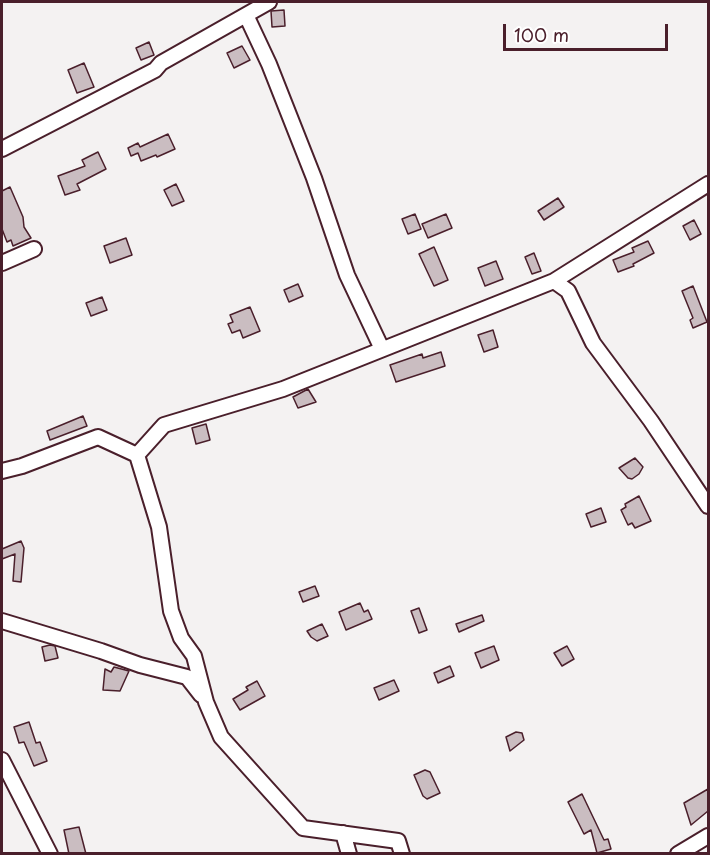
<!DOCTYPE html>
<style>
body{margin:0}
#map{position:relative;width:710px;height:855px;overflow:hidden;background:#f4f2f2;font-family:"Playpen Sans",sans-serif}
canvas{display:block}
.frame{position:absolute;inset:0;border:3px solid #4a1f2b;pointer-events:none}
.scale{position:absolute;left:503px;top:24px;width:165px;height:27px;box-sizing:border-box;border:3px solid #4a1f2b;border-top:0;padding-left:8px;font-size:18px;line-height:21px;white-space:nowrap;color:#4a1f2b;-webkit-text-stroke:4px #fff;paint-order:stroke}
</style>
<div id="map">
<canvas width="710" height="855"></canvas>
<div class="frame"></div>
<div class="scale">100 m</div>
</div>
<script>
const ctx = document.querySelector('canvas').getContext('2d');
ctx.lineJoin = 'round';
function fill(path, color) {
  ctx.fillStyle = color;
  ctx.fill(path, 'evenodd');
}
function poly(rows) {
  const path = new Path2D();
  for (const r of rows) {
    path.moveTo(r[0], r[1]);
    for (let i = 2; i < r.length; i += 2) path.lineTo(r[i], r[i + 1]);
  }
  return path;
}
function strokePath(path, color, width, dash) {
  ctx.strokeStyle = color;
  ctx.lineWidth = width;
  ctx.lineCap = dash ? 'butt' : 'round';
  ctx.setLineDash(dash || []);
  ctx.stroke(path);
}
const building = poly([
 [284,10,285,26,272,27,271,11,284,10],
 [149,42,154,55,141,60,136,48,149,42],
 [242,46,250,60,234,68,227,53,242,46],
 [84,63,94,87,77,93,68,70,84,63],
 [168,134,175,149,157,157,156,155,141,161,138,153,131,156,128,148,138,143,140,147,168,134],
 [98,152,106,169,77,184,80,190,65,195,58,176,85,166,82,160,98,152],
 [176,184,184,201,172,206,164,190,176,184],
 [10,187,23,217,24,227,31,238,13,246,11,240,7,242,2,229,2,191,10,187],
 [558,198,564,207,544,220,538,211,558,198],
 [415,214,421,229,408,234,402,219,415,214],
 [446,214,452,228,428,238,422,224,446,214],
 [694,220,701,234,690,240,683,226,694,220],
 [126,238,132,255,110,263,104,246,126,238],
 [648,241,654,253,633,264,634,266,618,272,613,260,634,252,632,248,648,241],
 [434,247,448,280,434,286,419,254,434,247],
 [534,253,541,271,532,274,525,257,534,253],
 [496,261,503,279,485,286,478,268,496,261],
 [298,284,303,296,289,302,284,290,298,284],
 [693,286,707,322,693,328,690,320,693,318,682,291,693,286],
 [102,297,107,310,91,316,86,303,102,297],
 [250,307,260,331,243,338,240,330,232,333,228,324,233,322,230,315,250,307],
 [493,330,498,347,484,352,478,335,493,330],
 [441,352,445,366,396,382,390,365,422,354,423,358,441,352],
 [308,389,316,402,298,408,293,397,308,389],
 [83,416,87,426,50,440,47,431,83,416],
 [206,424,210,440,196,444,192,428,206,424],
 [635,458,643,467,639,474,632,479,628,478,619,468,635,458],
 [639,496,651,521,635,528,632,523,628,525,621,510,626,507,625,504,639,496],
 [601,508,606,522,591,527,586,514,601,508],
 [21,541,24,548,21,582,13,581,15,554,2,559,2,549,21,541],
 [315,586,319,596,303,602,299,592,315,586],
 [360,603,364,612,368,610,372,619,346,630,339,612,360,603],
 [419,608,427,630,419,633,411,611,419,608],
 [482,615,484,621,459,632,456,624,482,615],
 [322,624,328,636,317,641,311,637,307,631,322,624],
 [50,645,55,646,58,658,45,661,42,647,50,645],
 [494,646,499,660,481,668,475,653,494,646],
 [567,646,574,659,562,666,554,653,567,646],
 [450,666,454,676,438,683,434,673,450,666],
 [114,667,129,671,120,691,103,690,105,669,111,672,114,667],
 [394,680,399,691,379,700,374,688,394,680],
 [257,681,265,696,240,710,233,699,248,690,246,687,257,681],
 [29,722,36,743,40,742,47,761,34,766,24,742,19,743,14,727,29,722],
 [516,732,522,733,524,740,510,751,506,737,516,732],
 [425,770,430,772,440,793,427,799,423,796,414,775,425,770],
 [708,789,708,811,691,825,684,803,708,789],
 [582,794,604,840,608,839,611,849,597,853,591,830,584,834,568,802,582,794],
 [79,827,86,854,69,854,64,830,79,827]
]);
const minor = poly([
 [246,15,269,64,314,178,347,275,382,349],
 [2,149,155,70,161,63,269,2],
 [708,184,554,281,568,291,593,343,651,421,708,506],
 [2,263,34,249],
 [137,455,159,527,171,611,181,638,194,656,206,702,221,737,303,828,398,841,402,854],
 [2,471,22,466,98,437,137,455,164,425,283,389,554,281],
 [2,621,101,651,140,665,187,677,201,695],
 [2,760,50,854],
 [343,833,349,854],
 [678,854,708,836]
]);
fill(building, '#cabdc1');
strokePath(building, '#4a1f2b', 1.5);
strokePath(minor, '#4a1f2b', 18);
strokePath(minor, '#fff', 14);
</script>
